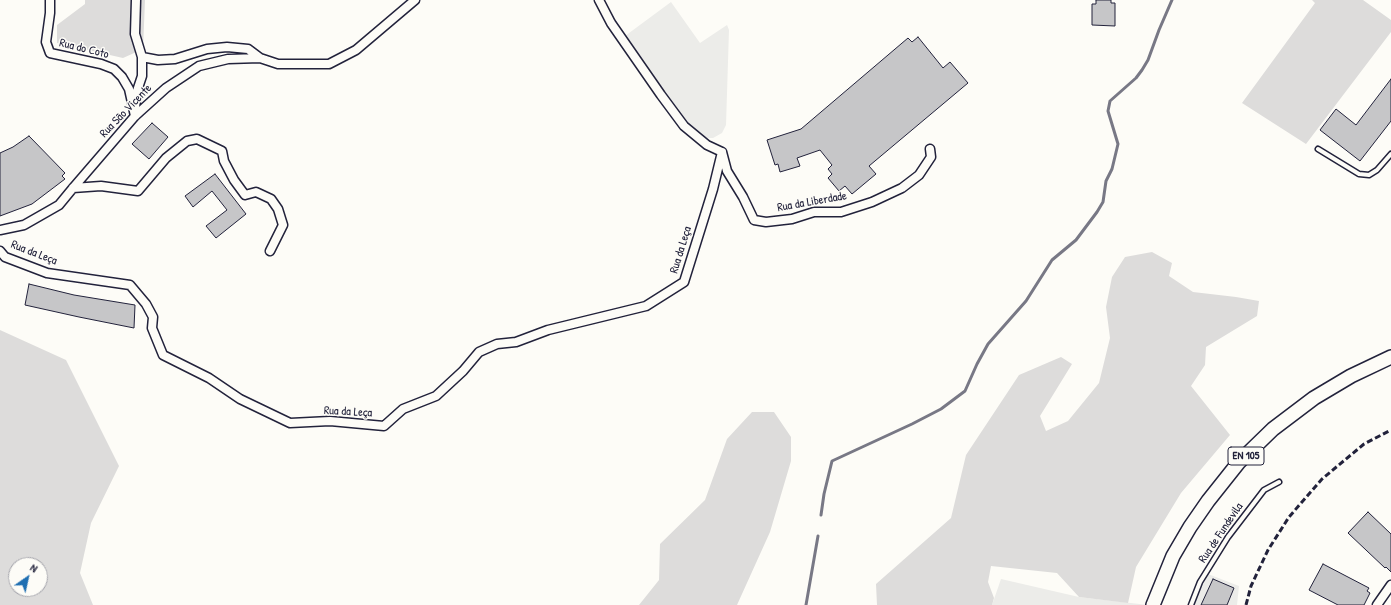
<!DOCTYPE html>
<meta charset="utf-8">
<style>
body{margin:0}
#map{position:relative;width:1391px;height:605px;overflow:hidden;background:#fdfcf7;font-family:"Patrick Hand",sans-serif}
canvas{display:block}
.north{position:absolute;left:8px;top:557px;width:40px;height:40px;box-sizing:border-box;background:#fdfcf7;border:1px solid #a5a5ac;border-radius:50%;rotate:34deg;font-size:11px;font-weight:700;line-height:16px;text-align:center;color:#22223b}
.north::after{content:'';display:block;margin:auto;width:14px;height:18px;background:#1f6fb2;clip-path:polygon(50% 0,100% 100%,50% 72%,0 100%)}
</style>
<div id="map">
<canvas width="1391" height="605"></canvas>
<div class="north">N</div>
</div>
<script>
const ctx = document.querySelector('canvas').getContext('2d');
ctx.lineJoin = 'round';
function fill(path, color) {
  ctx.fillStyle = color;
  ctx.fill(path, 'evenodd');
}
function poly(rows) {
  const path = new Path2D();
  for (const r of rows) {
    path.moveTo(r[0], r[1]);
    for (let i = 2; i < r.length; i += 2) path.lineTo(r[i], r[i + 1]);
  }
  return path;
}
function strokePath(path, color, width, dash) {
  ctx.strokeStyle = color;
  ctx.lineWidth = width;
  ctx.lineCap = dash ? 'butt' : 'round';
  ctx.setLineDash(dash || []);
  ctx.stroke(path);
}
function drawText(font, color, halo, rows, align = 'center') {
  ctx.font = font + ' "Patrick Hand",sans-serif';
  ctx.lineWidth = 3;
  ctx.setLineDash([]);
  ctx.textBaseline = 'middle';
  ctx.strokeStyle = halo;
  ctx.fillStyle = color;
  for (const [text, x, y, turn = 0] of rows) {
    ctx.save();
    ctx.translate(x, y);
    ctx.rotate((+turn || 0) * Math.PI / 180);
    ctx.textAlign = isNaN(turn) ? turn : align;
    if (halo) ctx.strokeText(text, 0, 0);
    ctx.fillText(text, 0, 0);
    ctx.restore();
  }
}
const built = poly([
 [671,2,700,43,727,25,729,30,726,125,722,133,713,138,707,138,696,132,688,125,679,114,625,36],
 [1208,574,1239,586,1237,605,1194,605],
 [1001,579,1079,597,1148,605,992,605]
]);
const green = poly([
 [85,0,145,0,143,49,123,58,57,43,57,25,85,4],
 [1312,0,1363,0,1391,20,1391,32,1306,144,1242,103,1315,3],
 [1152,252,1172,263,1169,276,1193,292,1236,297,1259,301,1257,316,1206,347,1205,365,1191,386,1230,435,1181,493,1136,567,1128,603,1079,597,1057,573,991,566,988,582,994,598,992,605,877,605,876,584,951,518,966,455,1019,375,1061,357,1072,364,1040,416,1046,431,1068,421,1099,383,1110,338,1106,307,1112,277,1125,257],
 [0,330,66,360,119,466,91,523,80,573,93,605,0,605],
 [16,565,40,565,40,589,16,589],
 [752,412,774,412,791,437,791,461,770,532,737,605,639,605,659,580,660,544,705,500,727,439]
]);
const stream = poly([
 [821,515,824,494,832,461,912,424,941,409,965,391,977,364,988,344,1026,301,1052,260,1076,240,1097,212,1103,202,1106,181,1112,169,1118,144,1108,111,1110,101,1136,78,1142,70,1148,60,1159,30,1172,0],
 [806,605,818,536]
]);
const building = poly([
 [1096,0,1111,0,1111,3,1115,3,1115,26,1092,25,1092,4,1096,4,1096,0],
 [918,37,943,68,950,62,968,83,869,166,876,174,852,194,845,186,839,191,828,178,832,174,828,169,832,165,820,150,797,158,800,166,780,172,778,164,775,165,767,140,801,129,908,38,912,42,918,37],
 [1391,79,1391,121,1360,161,1320,130,1336,109,1356,125,1391,79],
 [152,123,168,137,149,159,132,144,152,123],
 [29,136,65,173,62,176,65,179,32,204,0,216,0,153,13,147,29,136],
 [215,174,246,214,216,238,206,226,227,210,212,191,193,207,185,196,215,174],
 [29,284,74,295,135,305,134,328,79,317,25,305,29,284],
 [1368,512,1391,534,1391,572,1386,567,1385,568,1348,533,1368,512],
 [1323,564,1369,588,1367,591,1370,593,1364,605,1338,605,1309,590,1323,564],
 [1213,579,1234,588,1227,605,1201,605,1213,579]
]);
const service = poly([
 [1318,149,1359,174,1369,175,1377,170,1391,154],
 [1191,605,1200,582,1228,537,1264,490,1279,482]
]);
const minor = poly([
 [50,0,50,13,46,42,50,53,101,64,114,69,122,77,129,89,135,116],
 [599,0,611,23,661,95,684,126,707,145,722,152,727,171,743,197,754,220,766,222,792,219,814,212,841,212,872,202,902,188,919,175,931,157,930,149],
 [142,57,158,60,175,59,207,49,227,47,248,49,260,58],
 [135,107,137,91,142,76,142,57,135,34,136,0],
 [73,188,101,186,138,191,166,158,187,141,197,139,222,151,224,161,234,180,245,195,256,192,271,199,278,209,283,225,270,251],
 [0,230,24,225,59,205,73,188,135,116,166,88,199,66,228,59,260,58,278,64,329,64,356,50,415,0],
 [0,251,5,257,47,273,130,285,146,304,153,317,152,328,163,355,209,378,240,399,290,423,330,421,384,426,403,409,436,396,463,371,479,352,497,344,516,342,548,330,646,306,684,282,713,189,722,152],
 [1377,605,1391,585]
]);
const primary = poly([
 [1153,605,1173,556,1190,527,1208,501,1239,462,1273,429,1314,398,1351,376,1391,357]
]);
const rail = poly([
 [1246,605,1251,586,1268,550,1289,517,1322,479,1364,444,1391,430]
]);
const shields = [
 [1246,456,36]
];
const shieldNames = [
 ["EN 105",1246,456]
];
const streetNames = [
 ["Rua do Coto",84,49,14],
 ["Rua São Vicente",126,111,-46],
 ["Rua da Liberdade",812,202,-10],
 ["Rua da Leça",681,250,-73],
 ["Rua da Leça",34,253,21],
 ["Rua da Leça",348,412,3],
 ["Rua de Fundevila",1221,533,-56]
];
fill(built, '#ecece9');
fill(green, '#dddcdb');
strokePath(stream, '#787885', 3);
fill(building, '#c6c6c8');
strokePath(building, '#22223b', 1);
strokePath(service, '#22223b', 7);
strokePath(minor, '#22223b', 11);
strokePath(primary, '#22223b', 16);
strokePath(service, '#fdfcf7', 4);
strokePath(minor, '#fdfcf7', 8);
strokePath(primary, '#fdfcf7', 13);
strokePath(rail, '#22223b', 3, [6, 3]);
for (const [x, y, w] of shields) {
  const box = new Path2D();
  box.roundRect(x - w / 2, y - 9, w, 18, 3);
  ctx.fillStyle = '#fdfcf7';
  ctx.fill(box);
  strokePath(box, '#22223b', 1);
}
drawText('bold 11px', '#22223b', null, shieldNames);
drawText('12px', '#22223b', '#fdfcf7', streetNames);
</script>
